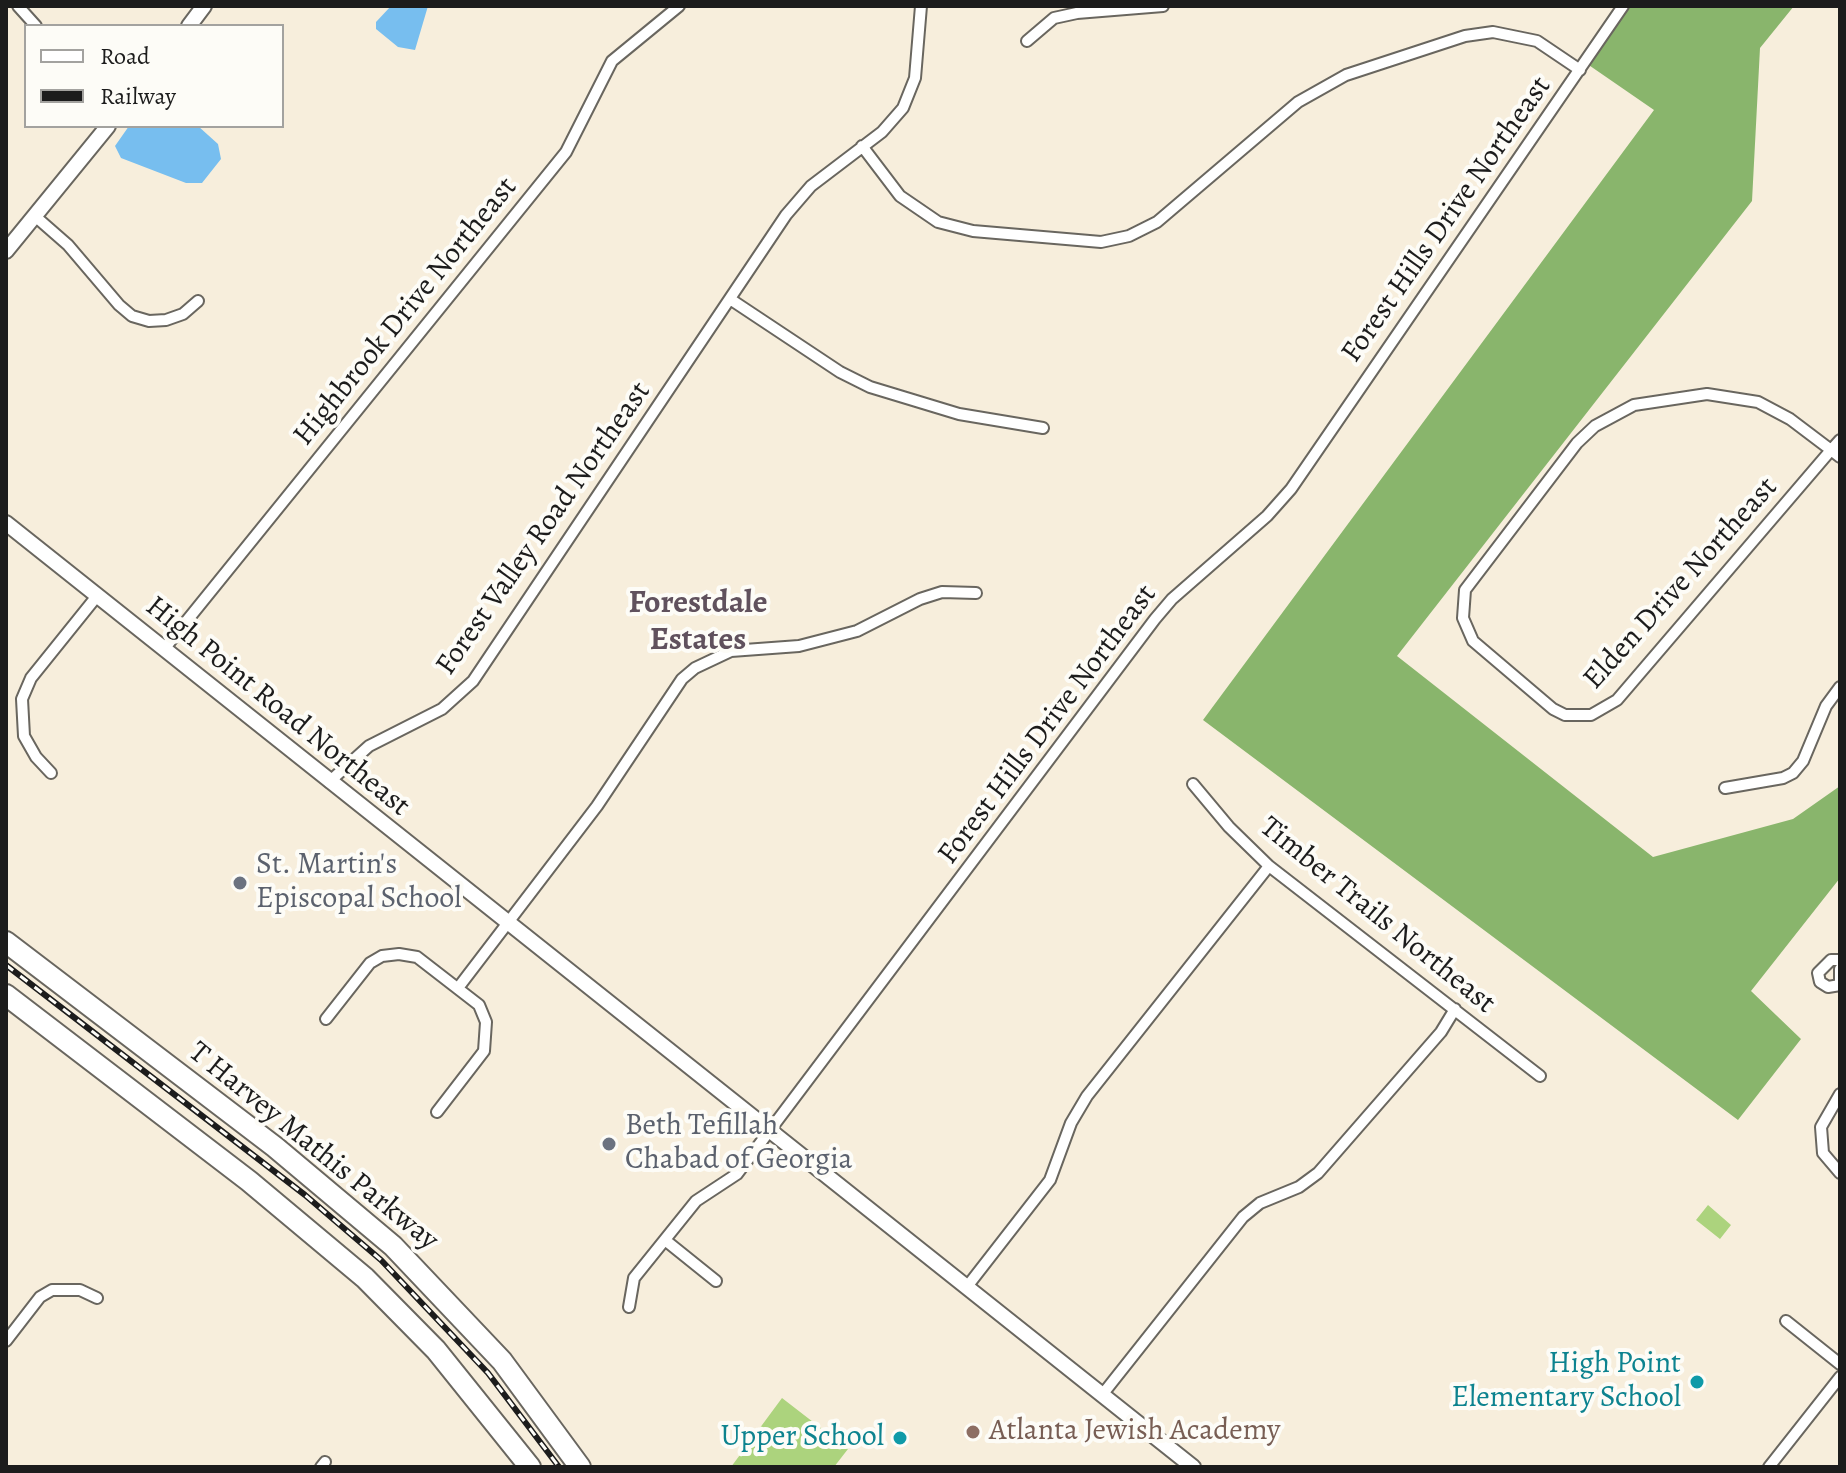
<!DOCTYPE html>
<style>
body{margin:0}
#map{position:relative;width:1846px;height:1473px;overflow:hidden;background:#f7eedc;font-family:Alegreya,serif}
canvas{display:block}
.frame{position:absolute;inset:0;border:8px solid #1c1c1c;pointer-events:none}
.legend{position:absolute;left:24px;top:24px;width:260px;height:104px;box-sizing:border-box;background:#fdfcf7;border:2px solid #a3a29f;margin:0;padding:10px 14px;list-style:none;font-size:24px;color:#1c1c1c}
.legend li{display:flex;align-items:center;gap:16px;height:40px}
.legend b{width:40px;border:2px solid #a3a29f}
</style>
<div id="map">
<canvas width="1846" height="1473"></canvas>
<div class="frame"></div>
<ul class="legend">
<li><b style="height:10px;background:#fff"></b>Road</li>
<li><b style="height:10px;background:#1c1c1c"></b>Railway</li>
</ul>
</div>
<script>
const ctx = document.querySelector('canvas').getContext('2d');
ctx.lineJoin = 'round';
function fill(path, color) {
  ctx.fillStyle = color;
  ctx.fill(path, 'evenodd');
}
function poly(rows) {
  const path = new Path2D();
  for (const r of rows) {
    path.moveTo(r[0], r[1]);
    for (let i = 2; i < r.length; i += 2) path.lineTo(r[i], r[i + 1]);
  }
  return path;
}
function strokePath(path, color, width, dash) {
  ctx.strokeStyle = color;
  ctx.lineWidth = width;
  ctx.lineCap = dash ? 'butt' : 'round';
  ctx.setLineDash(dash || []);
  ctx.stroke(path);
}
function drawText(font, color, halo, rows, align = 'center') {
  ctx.font = font + ' Alegreya,serif';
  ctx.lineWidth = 8;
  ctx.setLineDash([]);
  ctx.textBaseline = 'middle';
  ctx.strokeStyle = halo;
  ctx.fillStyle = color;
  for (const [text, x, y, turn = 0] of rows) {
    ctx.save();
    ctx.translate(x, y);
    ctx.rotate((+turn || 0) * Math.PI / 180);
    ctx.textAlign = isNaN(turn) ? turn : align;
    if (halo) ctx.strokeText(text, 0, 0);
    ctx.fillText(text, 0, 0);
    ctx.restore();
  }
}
const green = poly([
 [1708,1205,1731,1225,1720,1239,1696,1220],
 [782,1398,848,1449,834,1467,731,1467]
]);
const forest = poly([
 [1619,6,1794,6,1760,48,1752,201,1397,656,1653,857,1793,819,1840,786,1840,878,1751,991,1801,1039,1738,1120,1203,720,1654,110,1580,59]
]);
const water = poly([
 [391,6,428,6,415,50,398,47,376,29,376,22],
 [129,126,198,126,218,144,221,159,202,183,186,183,121,158,115,146]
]);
const street = poly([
 [18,6,36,26],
 [1027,41,1054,18,1077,13,1163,6],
 [862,146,900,196,938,222,973,231,1101,242,1129,236,1157,222,1298,102,1346,75,1465,36,1493,32,1537,41,1580,70],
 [36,217,68,245,119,305,132,316,149,321,166,320,183,314,198,301],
 [730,299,840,372,870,387,959,414,1043,428],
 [1707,394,1758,402,1790,419,1831,450,1617,700,1591,715,1565,715,1553,709,1473,641,1463,618,1465,590,1577,443,1595,426,1634,405,1707,394],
 [1840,440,1831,450,1840,457],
 [164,649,566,152,612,61,679,6],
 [51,773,36,757,24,736,22,699,31,678,97,596],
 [329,782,369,746,442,709,473,681,786,215,811,186,882,132,903,108,915,78,921,6],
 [1193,784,1229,827,1269,866,1540,1076],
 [1725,788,1783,778,1793,773,1803,761,1826,706,1840,687],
 [1840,985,1828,987,1820,982,1818,973,1831,960,1840,960],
 [1840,985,1840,969],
 [458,988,597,806,682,679,695,668,731,651,799,646,857,631,920,599,942,592,976,593],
 [326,1019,370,963,382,956,399,954,417,957,479,1005,486,1022,484,1051,437,1112],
 [1840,1094,1821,1127,1823,1153,1840,1173],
 [665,1240,716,1281],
 [966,1288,1050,1180,1071,1123,1087,1096,1269,866],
 [629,1307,634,1278,696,1201,737,1174,1155,619,1172,599,1267,516,1291,489,1623,6],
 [1786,1321,1840,1364],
 [6,1341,40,1297,52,1290,80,1290,97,1298],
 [1102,1395,1243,1217,1260,1203,1299,1187,1318,1173,1441,1032,1455,1009],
 [321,1467,325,1462],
 [1769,1467,1840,1377]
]);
const secondary = poly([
 [189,26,204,6],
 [6,251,108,126],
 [6,523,1193,1467]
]);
const highway = poly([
 [6,942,275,1147,393,1246,502,1361,580,1467],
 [6,995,249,1181,365,1278,436,1350,530,1467]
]);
const rail = poly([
 [6,965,305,1195,381,1260,488,1373,559,1467]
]);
const markers = [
 [240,883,8,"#6b7280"],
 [609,1144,8,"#6b7280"],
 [1697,1382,8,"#0f9aa8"],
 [973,1432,8,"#8d6e63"],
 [900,1438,8,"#0f9aa8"]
];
const streetNames = [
 ["Forest Hills Drive Northeast",1447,220,-55],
 ["Highbrook Drive Northeast",406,312,-51],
 ["Forest Valley Road Northeast",544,529,-55],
 ["Elden Drive Northeast",1681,584,-48],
 ["High Point Road Northeast",277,707,39],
 ["Forest Hills Drive Northeast",1048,725,-53],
 ["Timber Trails Northeast",1377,916,39],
 ["T Harvey Mathis Parkway",313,1147,39]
];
const worshipNames = [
 ["St. Martin's",256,866],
 ["Episcopal School",256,900],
 ["Beth Tefillah",625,1127],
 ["Chabad of Georgia",625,1161]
];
const cultureNames = [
 ["High Point",1681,1365],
 ["Elementary School",1681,1399],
 ["Upper School",884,1438]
];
const educationNames = [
 ["Atlanta Jewish Academy",989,1432]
];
const neighbourhoodNames = [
 ["Forestdale",698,604],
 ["Estates",698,641]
];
fill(green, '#acd37d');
fill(forest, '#89b56c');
fill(water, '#77beef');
strokePath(street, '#69665f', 14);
strokePath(secondary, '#69665f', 18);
strokePath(highway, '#69665f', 24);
strokePath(street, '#fff', 10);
strokePath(secondary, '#fff', 14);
strokePath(highway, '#fff', 20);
strokePath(rail, '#1c1c1c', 6);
strokePath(rail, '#fdfcf7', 3, [9]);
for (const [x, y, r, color] of markers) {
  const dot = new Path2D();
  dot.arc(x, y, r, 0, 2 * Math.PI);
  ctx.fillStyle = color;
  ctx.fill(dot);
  strokePath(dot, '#fdfcf7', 3);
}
drawText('30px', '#1c1c1c', '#fdfcf7', streetNames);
drawText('30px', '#5b616d', '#fdfcf7', worshipNames, 'left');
drawText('30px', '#0d838f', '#fdfcf7', cultureNames, 'right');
drawText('30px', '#785e54', '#fdfcf7', educationNames, 'left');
drawText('bold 32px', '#60515d', '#fdfcf7', neighbourhoodNames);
</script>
